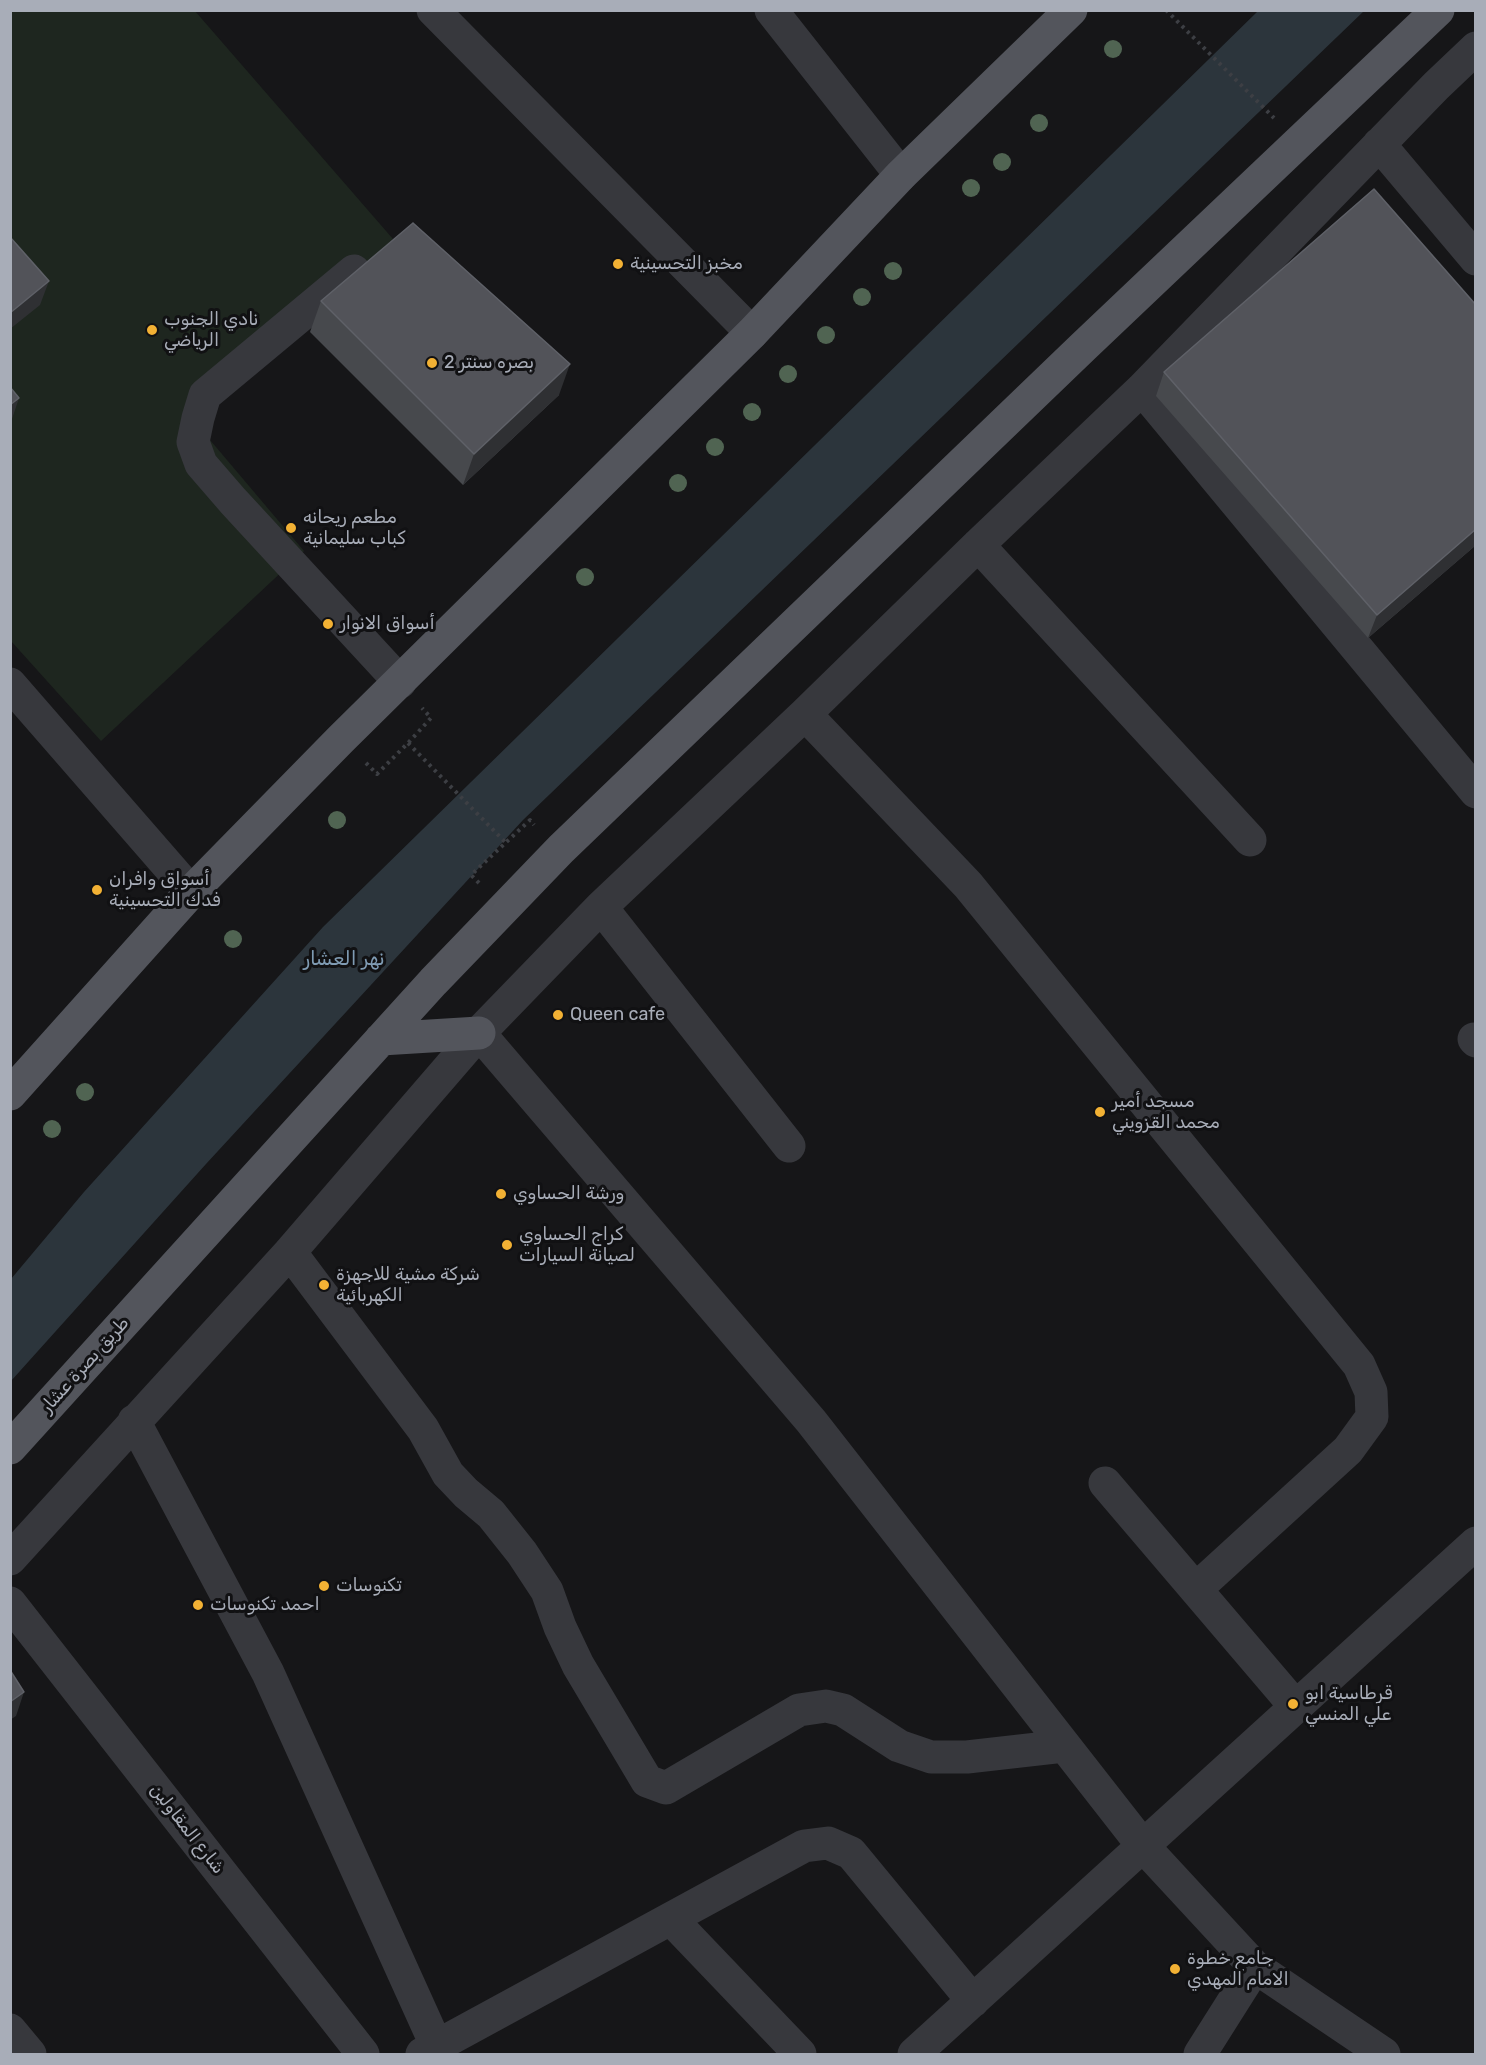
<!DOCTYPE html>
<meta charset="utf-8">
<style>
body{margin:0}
#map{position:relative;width:1486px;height:2065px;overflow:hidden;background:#161618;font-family:Rubik,sans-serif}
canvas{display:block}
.frame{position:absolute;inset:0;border:12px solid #a8adb8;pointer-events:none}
</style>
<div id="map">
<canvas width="1486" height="2065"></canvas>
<div class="frame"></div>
</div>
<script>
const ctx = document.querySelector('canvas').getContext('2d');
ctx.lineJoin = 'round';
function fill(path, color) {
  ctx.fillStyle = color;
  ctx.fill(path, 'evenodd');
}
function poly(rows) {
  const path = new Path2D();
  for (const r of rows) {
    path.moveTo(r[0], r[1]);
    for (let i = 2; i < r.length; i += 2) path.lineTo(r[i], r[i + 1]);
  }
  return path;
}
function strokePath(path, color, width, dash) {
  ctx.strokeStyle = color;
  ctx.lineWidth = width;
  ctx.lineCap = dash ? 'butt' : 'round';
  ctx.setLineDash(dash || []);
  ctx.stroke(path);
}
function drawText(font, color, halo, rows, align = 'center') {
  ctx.font = font + ' Rubik,"Noto Naskh Arabic",sans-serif';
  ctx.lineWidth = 6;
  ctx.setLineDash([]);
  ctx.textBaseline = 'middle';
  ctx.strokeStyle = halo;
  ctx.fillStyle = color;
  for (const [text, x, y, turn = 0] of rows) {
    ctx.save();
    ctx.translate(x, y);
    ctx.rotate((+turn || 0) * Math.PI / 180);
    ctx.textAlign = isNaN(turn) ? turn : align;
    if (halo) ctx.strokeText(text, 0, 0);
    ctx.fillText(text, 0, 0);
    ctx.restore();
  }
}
const green = poly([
 [10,11,195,11,393,239,194,421,304,551,101,741,11,641]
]);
const water = poly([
 [1258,11,1364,11,523,820,206,1164,11,1381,11,1279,84,1192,323,927]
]);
const path = poly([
 [1166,10,1274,118],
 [408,743,506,843],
 [366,763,377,774,408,743,431,718,422,708],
 [479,883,471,875,530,820,534,825]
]);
const minor = poly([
 [433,10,752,333],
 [771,10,901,175],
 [1379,144,1476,259],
 [354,271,205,395,198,418,193,442,201,464,233,501,400,682],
 [1142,389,1476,792],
 [978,545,1250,840],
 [10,684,191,892],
 [805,714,968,885,1359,1365,1371,1392,1372,1417,1348,1450,1196,1589],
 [601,907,789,1146],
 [479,1033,811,1421,1143,1846,1255,1967,1384,2054],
 [1474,1039,1476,1041],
 [290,1252,423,1429,448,1474,466,1493,491,1514,522,1553,547,1591,560,1627,578,1665,647,1781,666,1788,799,1710,826,1706,843,1710,899,1746,931,1757,967,1757,1064,1746],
 [134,1421,268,1673,437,2047],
 [1105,1483,1296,1707],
 [10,1559,290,1252,479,1033,601,907,805,714,978,545,1142,389,1436,86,1476,48],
 [10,1603,363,2054],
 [671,1919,800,2054],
 [10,2030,30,2054],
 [422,2054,804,1846,828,1843,851,1853,973,2001],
 [914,2054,1476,1543],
 [1200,2054,1255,1967]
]);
const major = poly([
 [381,1039,479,1033],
 [10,1094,191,892,341,739,752,333,901,175,1071,10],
 [10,1448,433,982,561,849,1083,347,1438,10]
]);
const trees = [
 [1113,49],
 [1039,123],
 [1002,162],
 [971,188],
 [893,271],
 [862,297],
 [826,335],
 [788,374],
 [752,412],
 [715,447],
 [678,483],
 [585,577],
 [337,820],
 [233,939],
 [85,1092],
 [52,1129]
];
const wall = poly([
 [321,301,559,395,463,485,310,332],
 [1476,305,1476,545,1368,638,1156,396,1164,372]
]);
const shadedWall = poly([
 [49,281,40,305,10,329,10,313],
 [570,364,559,395,463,485,474,454],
 [19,398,11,422,10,422,10,405],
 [1476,529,1476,545,1368,638,1377,615],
 [24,1692,16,1716,10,1720,10,1702]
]);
const building = poly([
 [1374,189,1476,305,1476,529,1377,615,1164,372,1374,189],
 [413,223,570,364,474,454,321,301,413,223],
 [10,237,49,281,10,313,10,237],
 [10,387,19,398,10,405,10,387],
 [10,1670,24,1692,10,1702,10,1670]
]);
const markers = [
 [618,264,6,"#f2b134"],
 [152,330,6,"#f2b134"],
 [432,363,6,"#f2b134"],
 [291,528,6,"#f2b134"],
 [328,624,6,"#f2b134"],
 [97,890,6,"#f2b134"],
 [558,1015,6,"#f2b134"],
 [1100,1112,6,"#f2b134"],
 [501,1194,6,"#f2b134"],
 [507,1245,6,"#f2b134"],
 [324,1285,6,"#f2b134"],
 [324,1586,6,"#f2b134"],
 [198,1605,6,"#f2b134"],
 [1293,1704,6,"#f2b134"],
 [1175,1969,6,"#f2b134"]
];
const poiNames = [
 ["مخبز التحسينية",630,264],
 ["نادي الجنوب",164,320],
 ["الرياضي",164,341],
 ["بصره سنتر 2",444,363],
 ["مطعم ريحانه",303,518],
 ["كباب سليمانية",303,539],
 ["أسواق الانوار",340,624],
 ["أسواق وافران",109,880],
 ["فدك التحسينية",109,901],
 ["Queen cafe",570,1015],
 ["مسجد أمير",1112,1102],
 ["محمد القزويني",1112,1123],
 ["ورشة الحساوي",513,1194],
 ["كراج الحساوي",519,1235],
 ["لصيانة السيارات",519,1256],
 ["شركة مشية للاجهزة",336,1275],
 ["الكهربائية",336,1296],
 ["تكنوسات",336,1586],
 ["احمد تكنوسات",210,1605],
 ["قرطاسية ابو",1305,1694],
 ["علي المنسي",1305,1715],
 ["جامع خطوة",1187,1959],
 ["الامام المهدي",1187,1980]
];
const streetNames = [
 ["طريق بصرة عشار",85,1365,-48],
 ["شارع المقاولين",187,1829,52]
];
const waterNames = [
 ["نهر العشار",344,959]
];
fill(green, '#1e261f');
fill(water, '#2c353c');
strokePath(path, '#3d3f44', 4, [3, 4.5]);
strokePath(minor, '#37383d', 33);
strokePath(major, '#53555c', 33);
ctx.fillStyle = '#506452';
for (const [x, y] of trees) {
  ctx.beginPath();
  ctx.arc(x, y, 9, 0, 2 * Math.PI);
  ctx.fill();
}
fill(wall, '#47494d');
fill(shadedWall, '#2f3033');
fill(building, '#525359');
strokePath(building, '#5f6168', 1.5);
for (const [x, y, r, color] of markers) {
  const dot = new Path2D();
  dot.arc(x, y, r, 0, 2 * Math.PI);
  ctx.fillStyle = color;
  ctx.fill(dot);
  strokePath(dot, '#111113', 2);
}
drawText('18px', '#a8adb8', '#111113', poiNames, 'left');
drawText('18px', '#a8adb8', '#111113', streetNames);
drawText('italic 20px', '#7f9bb3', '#111113', waterNames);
</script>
